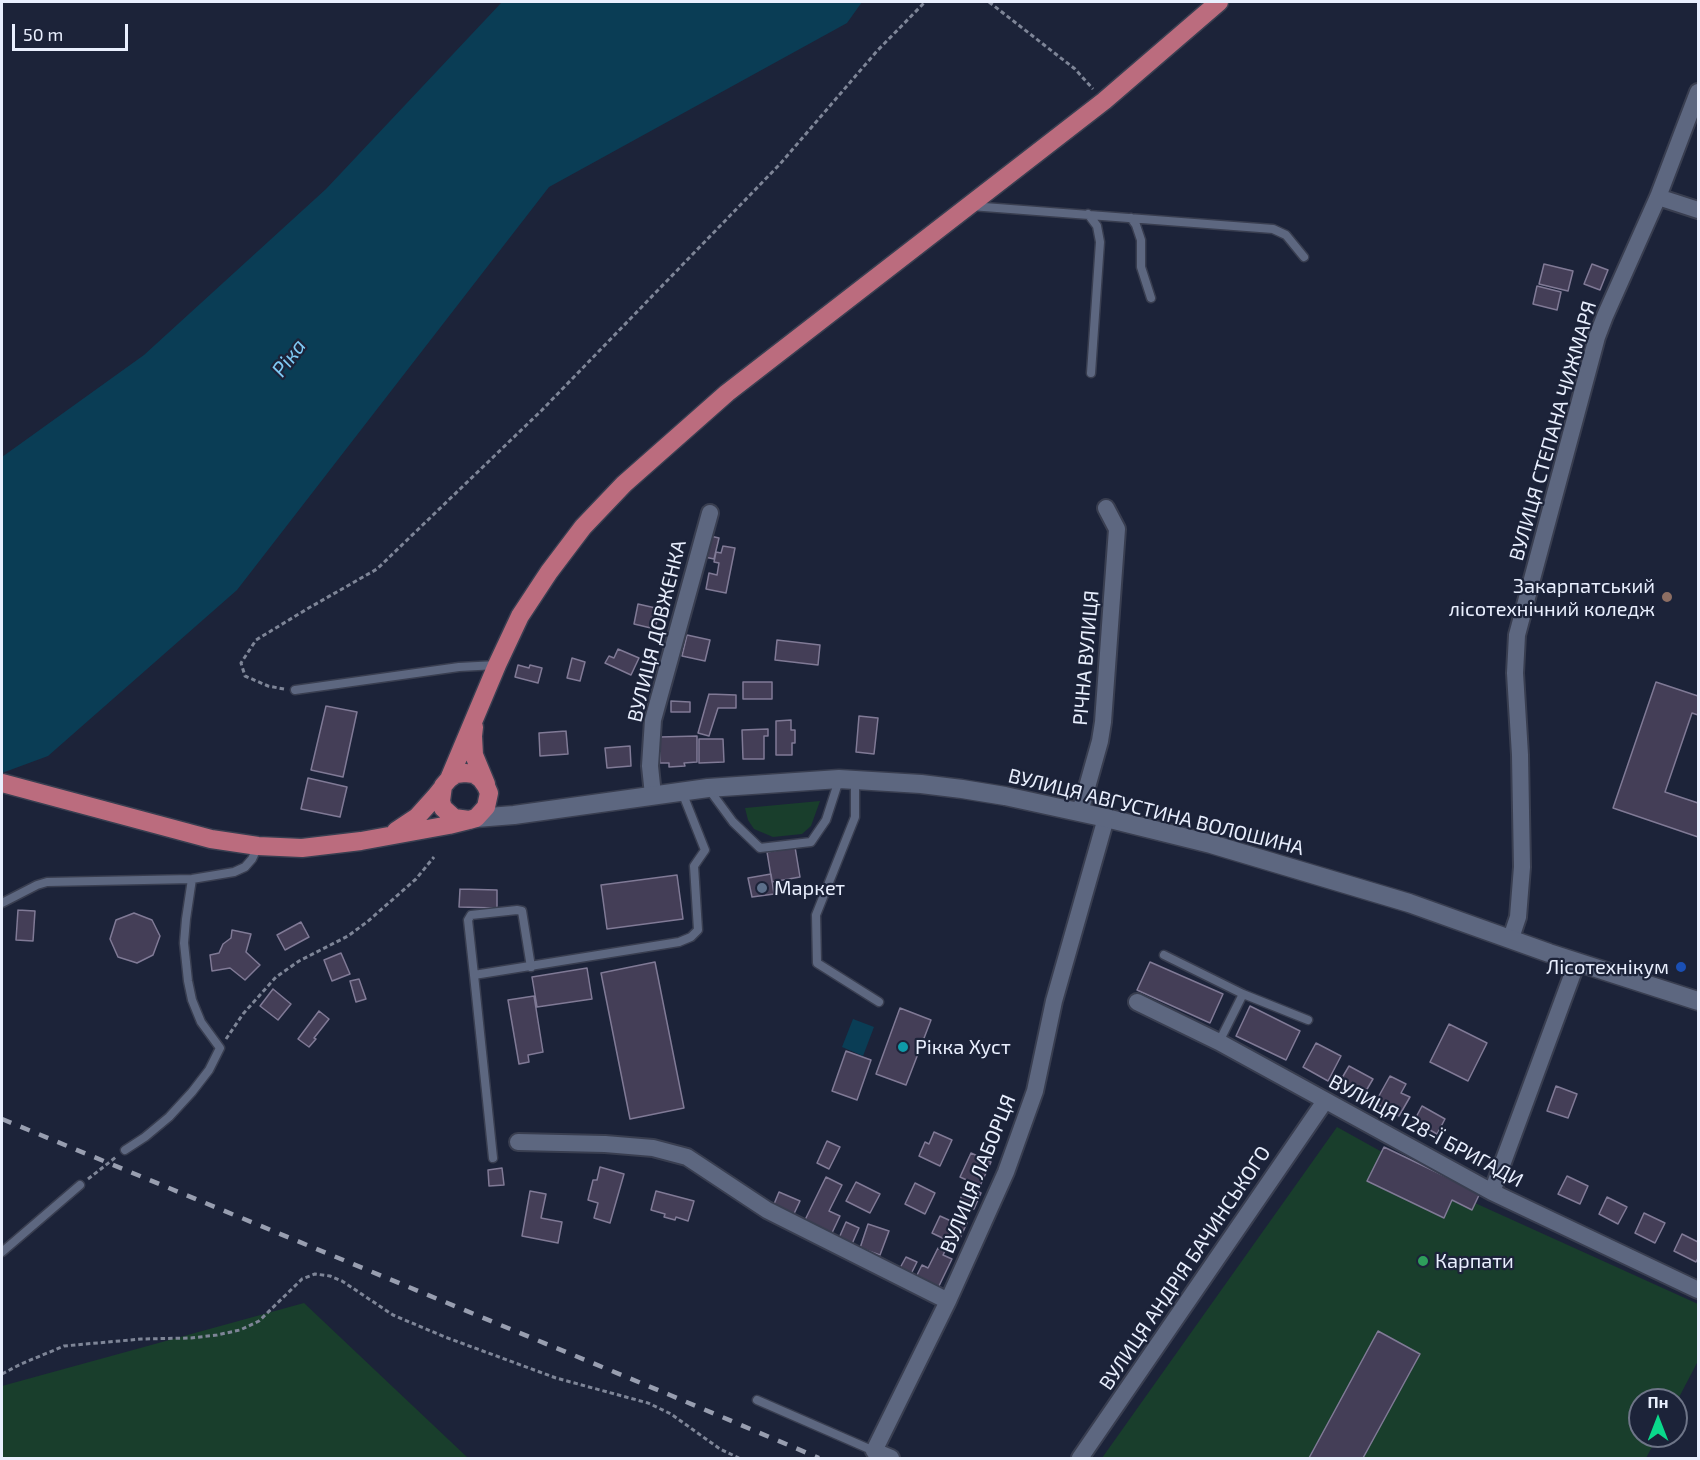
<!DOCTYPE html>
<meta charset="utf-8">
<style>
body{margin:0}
#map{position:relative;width:1700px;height:1460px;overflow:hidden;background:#1c2339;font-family:"Exo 2",sans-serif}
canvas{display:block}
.frame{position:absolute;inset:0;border:3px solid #e9effe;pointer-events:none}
.north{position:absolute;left:1628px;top:1388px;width:60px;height:60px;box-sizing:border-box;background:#1c2339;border:2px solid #6e7588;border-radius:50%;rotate:0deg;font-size:16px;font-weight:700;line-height:24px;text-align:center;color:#e9effe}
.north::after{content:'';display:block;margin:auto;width:21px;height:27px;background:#0ad98b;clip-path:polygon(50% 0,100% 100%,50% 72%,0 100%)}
.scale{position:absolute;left:12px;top:24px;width:116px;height:27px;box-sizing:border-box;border:3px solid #e9effe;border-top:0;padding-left:8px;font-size:18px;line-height:21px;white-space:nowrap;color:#e9effe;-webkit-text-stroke:4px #1c2339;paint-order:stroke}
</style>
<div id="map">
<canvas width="1700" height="1460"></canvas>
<div class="frame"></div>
<div class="north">Пн</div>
<div class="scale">50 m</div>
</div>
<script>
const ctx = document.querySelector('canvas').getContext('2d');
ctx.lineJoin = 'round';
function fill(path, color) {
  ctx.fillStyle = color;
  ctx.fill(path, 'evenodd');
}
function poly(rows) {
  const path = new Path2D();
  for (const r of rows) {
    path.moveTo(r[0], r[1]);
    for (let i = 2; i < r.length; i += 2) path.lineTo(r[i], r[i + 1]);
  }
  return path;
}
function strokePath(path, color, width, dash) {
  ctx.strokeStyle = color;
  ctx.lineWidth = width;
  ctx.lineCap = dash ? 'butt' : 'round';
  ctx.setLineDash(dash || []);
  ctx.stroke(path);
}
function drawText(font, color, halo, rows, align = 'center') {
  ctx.font = font + ' "Exo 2",sans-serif';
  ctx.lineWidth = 4.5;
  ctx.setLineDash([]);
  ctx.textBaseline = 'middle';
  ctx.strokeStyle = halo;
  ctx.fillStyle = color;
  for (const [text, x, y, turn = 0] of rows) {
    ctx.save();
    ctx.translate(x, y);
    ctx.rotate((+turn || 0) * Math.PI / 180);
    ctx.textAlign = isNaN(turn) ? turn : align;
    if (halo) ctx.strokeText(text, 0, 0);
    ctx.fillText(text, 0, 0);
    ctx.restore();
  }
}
const green = poly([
 [820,801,811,826,802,834,773,837,754,829,748,820,745,808],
 [1337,1127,1382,1152,1368,1182,1444,1217,1452,1200,1472,1209,1475,1203,1698,1304,1698,1361,1676,1403,1676,1400,1640,1400,1640,1436,1658,1436,1646,1458,1102,1458],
 [304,1303,468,1458,2,1458,2,1386]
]);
const water = poly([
 [502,2,862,2,847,23,549,187,237,590,48,756,2,773,2,457,144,355,326,189],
 [853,1019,874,1027,863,1056,842,1047]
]);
const building = poly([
 [1544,264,1573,271,1568,291,1539,284,1544,264],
 [1592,264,1608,270,1600,290,1584,284,1592,264],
 [1537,286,1561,292,1557,310,1533,304,1537,286],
 [710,536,719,538,714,559,705,557,710,536],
 [723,546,735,548,726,593,706,589,709,573,717,575,719,563,714,562,716,552,721,553,723,546],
 [638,604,660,609,655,629,634,624,638,604],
 [687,635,710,640,705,661,682,656,687,635],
 [777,640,820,645,818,665,775,660,777,640],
 [618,649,639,658,631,675,605,663,609,656,614,658,618,649],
 [572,658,585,662,580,681,567,678,572,658],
 [518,665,529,668,530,665,542,668,538,683,515,677,518,665],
 [743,682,772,682,772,699,743,699,743,682],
 [1656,682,1698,696,1698,715,1692,713,1665,792,1698,803,1698,837,1613,808,1656,682],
 [709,694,736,695,736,708,718,708,709,736,698,733,709,694],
 [671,701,690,702,690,712,671,712,671,701],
 [326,706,357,712,343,777,311,770,326,706],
 [859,716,878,718,874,754,856,752,859,716],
 [791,720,791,730,795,730,795,743,792,743,792,755,776,755,776,721,791,720],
 [768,729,768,736,764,736,764,759,743,759,742,730,768,729],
 [566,731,568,754,540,756,539,733,566,731],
 [697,736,697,762,684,763,685,766,669,767,669,763,660,763,660,737,697,736],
 [699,739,723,739,724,762,699,763,699,739],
 [630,746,631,766,607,768,605,748,630,746],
 [308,778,347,787,340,817,301,809,308,778],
 [795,847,800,877,772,882,767,852,795,847],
 [771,874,774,894,752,897,748,878,771,874],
 [677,875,683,919,607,929,601,885,677,875],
 [460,889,497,890,497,908,459,907,460,889],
 [18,910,35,911,33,941,16,940,18,910],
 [134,913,152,920,160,936,153,955,137,963,118,957,110,939,116,920,134,913],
 [301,922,309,937,285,950,277,935,301,922],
 [232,930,251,934,246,952,260,965,245,980,230,968,212,971,210,955,219,953,223,944,231,938,232,930],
 [341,953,350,974,332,981,324,960,341,953],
 [655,962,684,1108,630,1119,601,973,655,962],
 [1150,962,1223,994,1210,1023,1137,990,1150,962],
 [587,968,592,999,537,1007,532,977,587,968],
 [359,979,366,999,356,1002,350,981,359,979],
 [273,989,291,1004,278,1020,260,1006,273,989],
 [534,996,543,1052,528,1055,529,1062,519,1064,508,1000,534,996],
 [1250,1006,1300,1031,1286,1060,1236,1036,1250,1006],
 [900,1008,931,1020,906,1085,876,1074,900,1008],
 [319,1011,329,1019,314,1038,316,1039,309,1047,298,1039,319,1011],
 [1449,1024,1487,1043,1468,1081,1430,1062,1449,1024],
 [1316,1043,1341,1056,1328,1081,1303,1067,1316,1043],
 [846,1051,871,1060,857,1100,832,1091,846,1051],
 [1349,1066,1373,1079,1363,1096,1339,1083,1349,1066],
 [1390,1076,1406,1084,1401,1093,1410,1097,1399,1116,1375,1103,1390,1076],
 [1556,1086,1577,1094,1568,1118,1547,1111,1556,1086],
 [1422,1106,1445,1119,1437,1134,1414,1121,1422,1106],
 [934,1132,952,1140,940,1166,919,1156,925,1142,929,1144,934,1132],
 [827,1141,840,1147,829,1169,817,1163,827,1141],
 [1384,1147,1480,1193,1472,1210,1452,1200,1444,1218,1367,1181,1384,1147],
 [971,1153,991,1162,980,1186,960,1177,971,1153],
 [600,1167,624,1174,610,1223,594,1218,598,1203,588,1200,593,1180,597,1180,600,1167],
 [502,1168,504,1185,489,1186,488,1170,502,1168],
 [1567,1176,1588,1186,1580,1204,1558,1194,1567,1176],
 [826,1177,842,1185,829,1211,840,1216,831,1235,804,1222,826,1177],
 [856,1182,880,1194,870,1213,846,1201,856,1182],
 [915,1183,935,1193,925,1214,905,1204,915,1183],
 [966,1186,981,1193,974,1209,959,1202,966,1186],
 [530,1191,546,1194,541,1218,562,1222,558,1243,522,1236,530,1191],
 [656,1191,694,1201,688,1221,676,1217,675,1220,664,1217,665,1214,651,1210,656,1191],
 [779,1192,800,1201,792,1218,772,1209,779,1192],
 [1607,1197,1627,1207,1618,1224,1599,1214,1607,1197],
 [1644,1213,1665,1223,1655,1243,1635,1233,1644,1213],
 [940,1216,951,1221,953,1216,967,1223,957,1245,932,1233,940,1216],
 [846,1222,859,1228,852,1244,839,1238,846,1222],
 [868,1224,889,1231,880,1255,860,1248,868,1224],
 [1682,1234,1698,1242,1698,1258,1696,1262,1674,1251,1682,1234],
 [938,1248,945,1251,943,1255,952,1259,938,1288,916,1277,922,1265,928,1268,938,1248],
 [906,1257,917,1262,911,1274,900,1268,906,1257],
 [1378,1331,1420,1354,1363,1458,1309,1458,1378,1331]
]);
const path = poly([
 [989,2,1075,69,1093,89],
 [284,689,268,686,245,676,241,663,256,640,307,609,377,569,542,410,780,164,877,51,925,2],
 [226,1039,243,1014,276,977,299,961,348,936,367,922,416,879,434,857],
 [88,1179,116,1157],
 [2,1374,21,1364,64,1346,141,1339,191,1338,217,1335,240,1330,259,1321,302,1279,315,1274,330,1276,342,1281,393,1315,445,1337,556,1378,648,1403,671,1414,720,1449,739,1458]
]);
const service = poly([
 [971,206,1273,229,1286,235,1304,257],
 [1088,214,1097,226,1100,242,1091,373],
 [1131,218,1136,225,1141,240,1141,267,1151,298],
 [295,690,459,667,497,665],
 [855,780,855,817,816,915,817,963,879,1002],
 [708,788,733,822,760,848,811,842,826,820,839,780],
 [2,903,37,885,47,882,192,879,234,872,245,867,252,859,258,846],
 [1164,955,1243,994,1308,1020],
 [474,975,468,920,471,915,517,910,522,911,531,967],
 [1219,1042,1243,994],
 [125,1150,145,1137,169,1117,192,1092,209,1070,220,1048,201,1022,192,1000,188,981,184,943,186,919,192,879],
 [493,1158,474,975,679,942,691,937,698,930,694,866,705,850,682,792],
 [2,1252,80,1185],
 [757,1400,874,1451]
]);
const minor = poly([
 [1658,197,1698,210],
 [653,795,650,766,653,720,710,513],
 [1080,812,1100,741,1103,722,1117,529,1106,508],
 [1511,938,1518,917,1522,867,1520,755,1515,673,1517,635,1597,337,1605,316,1658,197,1698,92],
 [1137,1002,1219,1042,1492,1192,1698,1290],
 [518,1142,605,1144,653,1148,687,1157,767,1210,948,1301],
 [1492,1192,1577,962],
 [891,1458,874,1451,948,1301,1006,1172,1035,1091,1054,1001,1106,818],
 [1080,1458,1325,1101]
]);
const secondary = poly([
 [476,818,514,815,708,788,839,779,921,784,962,789,1005,796,1106,818,1211,844,1409,903,1549,953,1698,1001]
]);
const primary = poly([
 [474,727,473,736,474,755,486,784],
 [449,779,497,665,520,616,549,572,583,527,624,484,727,393,1104,101,1219,2],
 [2,783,211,839,258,846,302,848,361,841,449,825,469,820,476,818,486,807,489,793,486,786,481,779,474,774,465,773,456,774,449,779,443,786,441,801,443,808,454,818,469,820],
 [396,831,417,817,435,797,443,787]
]);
const rail = poly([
 [2,1119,670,1395,819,1458]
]);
const markers = [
 [1667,597,6,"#8d6e63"],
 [762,888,6,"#5c6f8a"],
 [1681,967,6,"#1a4fb4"],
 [903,1047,6,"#0f9aa8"],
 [1423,1261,6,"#2e9e5b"]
];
const streetNames = [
 ["ВУЛИЦЯ СТЕПАНА ЧИЖМАРЯ",1553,431,-74],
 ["ВУЛИЦЯ ДОВЖЕНКА",657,631,-76],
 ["РІЧНА ВУЛИЦЯ",1086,658,-85],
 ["ВУЛИЦЯ АВГУСТИНА ВОЛОШИНА",1156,812,14],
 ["ВУЛИЦЯ 128-Ї БРИГАДИ",1426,1131,28],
 ["ВУЛИЦЯ ЛАБОРЦЯ",978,1174,-68],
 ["ВУЛИЦЯ АНДРІЯ БАЧИНСЬКОГО",1185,1268,-56]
];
const poiNames = [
 ["Закарпатський",1655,586,"right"],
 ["лісотехнічний коледж",1655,609,"right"],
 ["Маркет",774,888],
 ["Лісотехнікум",1669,967,"right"],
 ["Рікка Хуст",915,1047],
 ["Карпати",1435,1261]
];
const waterNames = [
 ["Ріка",289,358,-53]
];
fill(green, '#193e2c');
fill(water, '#0a3d55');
fill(building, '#443e57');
strokePath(building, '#807a96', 1.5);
strokePath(service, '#393e50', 11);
strokePath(minor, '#393e50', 20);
strokePath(secondary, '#393e50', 21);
strokePath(primary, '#393e50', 21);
strokePath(path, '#7e8597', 3, [4.5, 3]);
strokePath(service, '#5d6780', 8);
strokePath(minor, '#5d6780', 16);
strokePath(secondary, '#5d6780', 18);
strokePath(primary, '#bb6c7e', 18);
strokePath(rail, '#989eb0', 4.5, [10, 10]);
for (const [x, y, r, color] of markers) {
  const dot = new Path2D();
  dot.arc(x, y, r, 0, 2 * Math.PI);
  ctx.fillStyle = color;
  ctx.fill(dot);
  strokePath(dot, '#1c2339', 2);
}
drawText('20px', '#e9effe', '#1c2339', streetNames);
drawText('20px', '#e9effe', '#1c2339', poiNames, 'left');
drawText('italic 21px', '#7fc9f4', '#1c2339', waterNames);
</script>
